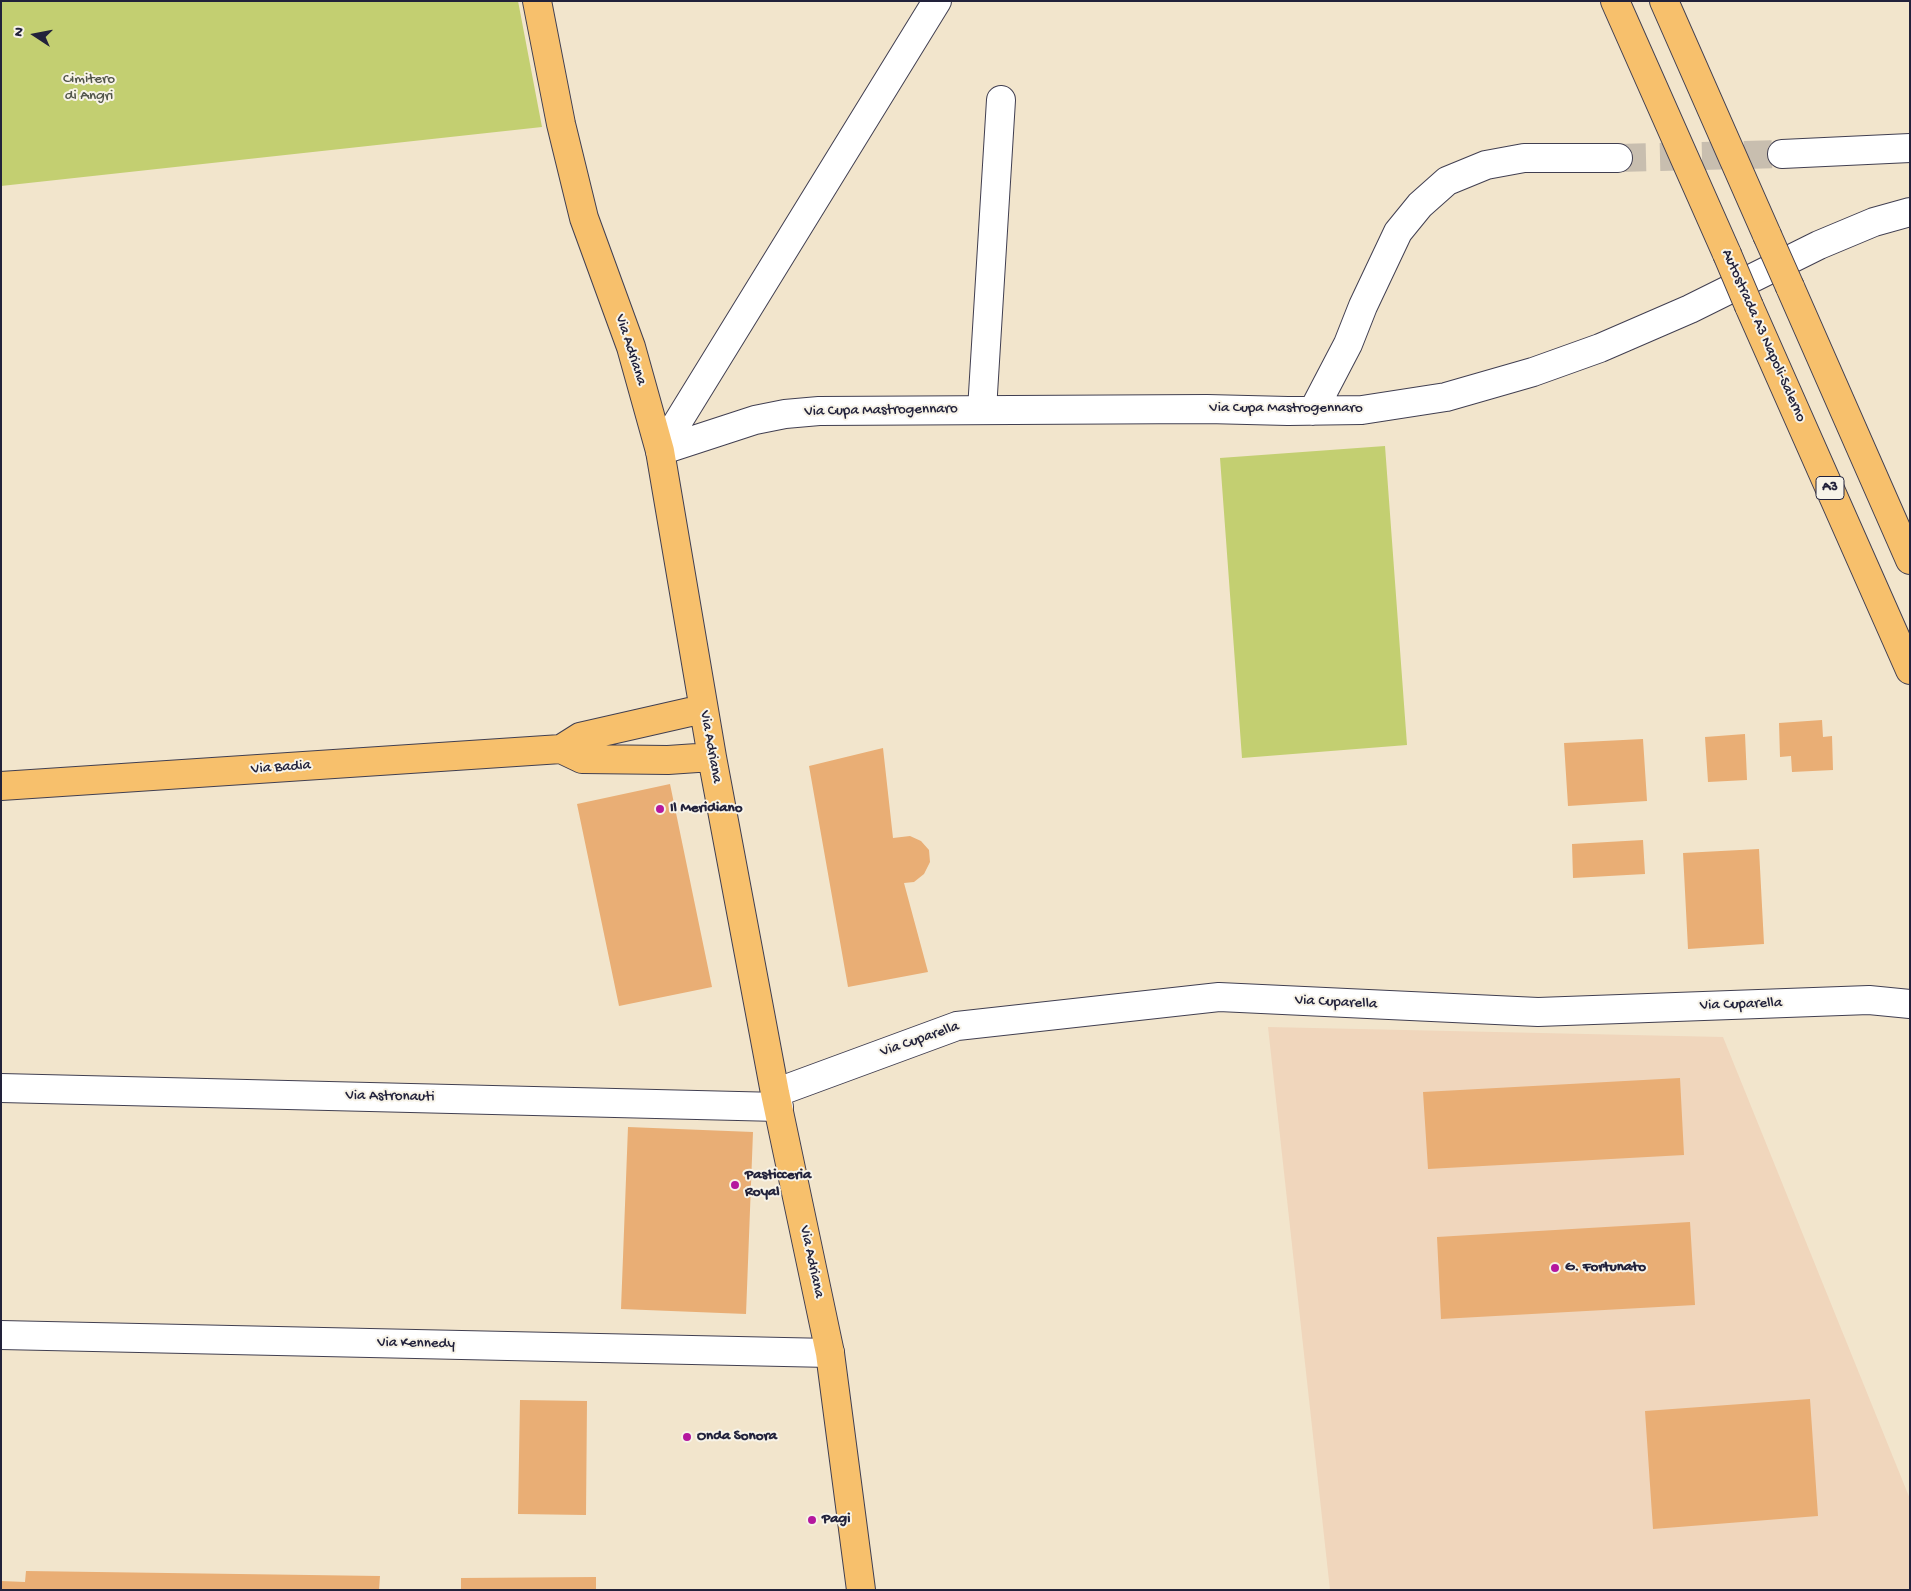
<!DOCTYPE html>
<style>
body{margin:0}
#map{position:relative;width:1911px;height:1591px;overflow:hidden;background:#f2e5cc;font-family:"Gochi Hand",sans-serif}
canvas{display:block}
.frame{position:absolute;inset:0;border:2px solid #22223b;pointer-events:none}
.north{position:absolute;left:10px;top:10px;width:50px;height:50px;-webkit-text-stroke:4px #f7f3e8;paint-order:stroke;rotate:281deg;font-size:14px;font-weight:700;line-height:20px;text-align:center;color:#22223b}
.north::after{content:'';display:block;margin:auto;width:18px;height:22px;background:#22223b;clip-path:polygon(50% 0,100% 100%,50% 72%,0 100%)}
</style>
<div id="map">
<canvas width="1911" height="1591"></canvas>
<div class="frame"></div>
<div class="north">N</div>
</div>
<script>
const ctx = document.querySelector('canvas').getContext('2d');
ctx.lineJoin = 'round';
function fill(path, color) {
  ctx.fillStyle = color;
  ctx.fill(path, 'evenodd');
}
function poly(rows) {
  const path = new Path2D();
  for (const r of rows) {
    path.moveTo(r[0], r[1]);
    for (let i = 2; i < r.length; i += 2) path.lineTo(r[i], r[i + 1]);
  }
  return path;
}
function strokePath(path, color, width, dash) {
  ctx.strokeStyle = color;
  ctx.lineWidth = width;
  ctx.lineCap = dash ? 'butt' : 'round';
  ctx.setLineDash(dash || []);
  ctx.stroke(path);
}
function drawText(font, color, halo, rows, align = 'center') {
  ctx.font = font + ' "Gochi Hand",sans-serif';
  ctx.lineWidth = 4;
  ctx.setLineDash([]);
  ctx.textBaseline = 'middle';
  ctx.strokeStyle = halo;
  ctx.fillStyle = color;
  for (const [text, x, y, turn = 0] of rows) {
    ctx.save();
    ctx.translate(x, y);
    ctx.rotate((+turn || 0) * Math.PI / 180);
    ctx.textAlign = isNaN(turn) ? turn : align;
    if (halo) ctx.strokeText(text, 0, 0);
    ctx.fillText(text, 0, 0);
    ctx.restore();
  }
}
const built = poly([
 [1268,1027,1723,1037,1910,1499,1910,1590,1330,1590]
]);
const green = poly([
 [1,1,518,1,542,127,1,186],
 [1385,446,1407,745,1242,758,1220,458]
]);
const building = poly([
 [1822,720,1823,737,1832,736,1833,770,1792,772,1791,756,1780,757,1779,723],
 [1745,734,1747,780,1708,782,1705,737],
 [1643,739,1647,801,1568,806,1564,743],
 [883,748,893,838,910,836,921,841,929,850,930,862,924,874,914,882,904,883,928,972,848,987,809,766],
 [670,784,712,987,619,1006,577,804],
 [1643,840,1645,874,1573,878,1572,844],
 [1759,849,1764,944,1688,949,1683,853],
 [1680,1078,1684,1155,1428,1169,1423,1092],
 [628,1127,753,1132,746,1314,621,1309],
 [1690,1222,1695,1305,1441,1319,1437,1237],
 [1810,1399,1818,1516,1653,1529,1645,1411],
 [520,1400,587,1401,586,1515,518,1514],
 [26,1571,380,1576,379,1590,1,1590,1,1581,25,1582],
 [596,1577,596,1590,461,1590,461,1578]
]);
const minorTunnel = poly([
 [1618,158,1782,154]
]);
const minor = poly([
 [1782,154,1910,148],
 [982,410,1001,100],
 [1313,411,1348,344,1363,306,1398,232,1420,205,1447,181,1486,165,1524,158,1618,158],
 [660,451,755,420,785,414,819,411,1207,409,1288,411,1362,410,1446,397,1533,372,1600,348,1690,309,1819,245,1874,222,1910,212],
 [660,451,937,1],
 [1,1088,779,1107],
 [775,1093,957,1026,1219,997,1538,1012,1869,1000,1910,1004],
 [1,1335,830,1353]
]);
const major = poly([
 [537,1,561,124,584,218,631,347,660,451,712,757,775,1093,830,1353,861,1590],
 [561,749,582,759,668,760,712,757],
 [1,786,561,749,580,737,703,709]
]);
const highway = poly([
 [1615,1,1727,254],
 [1664,1,1767,235],
 [1790,287,1910,560],
 [1749,306,1910,670]
]);
const highwayBridge = poly([
 [1767,235,1790,287],
 [1727,254,1749,306]
]);
const markers = [
 [660,809,5,"#b5179e"],
 [735,1185,5,"#b5179e"],
 [1555,1268,5,"#b5179e"],
 [687,1437,5,"#b5179e"],
 [812,1520,5,"#b5179e"]
];
const shields = [
 [1830,488,28]
];
const shieldNames = [
 ["A3",1830,488]
];
const parkNames = [
 ["Cimitero",89,80],
 ["di Angri",89,97]
];
const streetNames = [
 ["Autostrada A3 Napoli-Salerno",1763,336,66],
 ["Via Adriana",630,350,72],
 ["Via Cupa Mastrogennaro",1286,409],
 ["Via Cupa Mastrogennaro",881,411,-1],
 ["Via Adriana",710,747,80],
 ["Via Badia",281,768,-4],
 ["Via Cuparella",1336,1003,3],
 ["Via Cuparella",1741,1005,-2],
 ["Via Cuparella",920,1040,-19],
 ["Via Astronauti",390,1097,1],
 ["Via Adriana",811,1262,78],
 ["Via Kennedy",416,1344,1]
];
const poiNames = [
 ["Il Meridiano",670,809],
 ["Pasticceria",745,1176],
 ["Royal",745,1193],
 ["G. Fortunato",1565,1268],
 ["Onda Sonora",697,1437],
 ["Pagi",822,1520]
];
fill(built, '#f0d6bc');
fill(green, '#c3cf71');
fill(building, '#e9ae75');
strokePath(minorTunnel, '#c8beaf', 28, [28, 14]);
strokePath(minor, '#413f51', 30);
strokePath(major, '#413f51', 30);
strokePath(highway, '#413f51', 30);
strokePath(minor, '#fff', 28);
strokePath(major, '#f7c06c', 28);
strokePath(highway, '#f7c06c', 28);
strokePath(highwayBridge, '#413f51', 30, []);
strokePath(highwayBridge, '#f7c06c', 28);
for (const [x, y, r, color] of markers) {
  const dot = new Path2D();
  dot.arc(x, y, r, 0, 2 * Math.PI);
  ctx.fillStyle = color;
  ctx.fill(dot);
  strokePath(dot, '#f7f3e8', 2);
}
for (const [x, y, w] of shields) {
  const box = new Path2D();
  box.roundRect(x - w / 2, y - 11.5, w, 23, 4);
  ctx.fillStyle = '#f7f3e8';
  ctx.fill(box);
  strokePath(box, '#22223b', 1);
}
drawText('bold 14px', '#22223b', null, shieldNames);
drawText('15px', '#52564b', '#f7f3e8', parkNames);
drawText('15px', '#22223b', '#f7f3e8', streetNames);
drawText('bold 15px', '#22223b', '#f7f3e8', poiNames, 'left');
</script>
